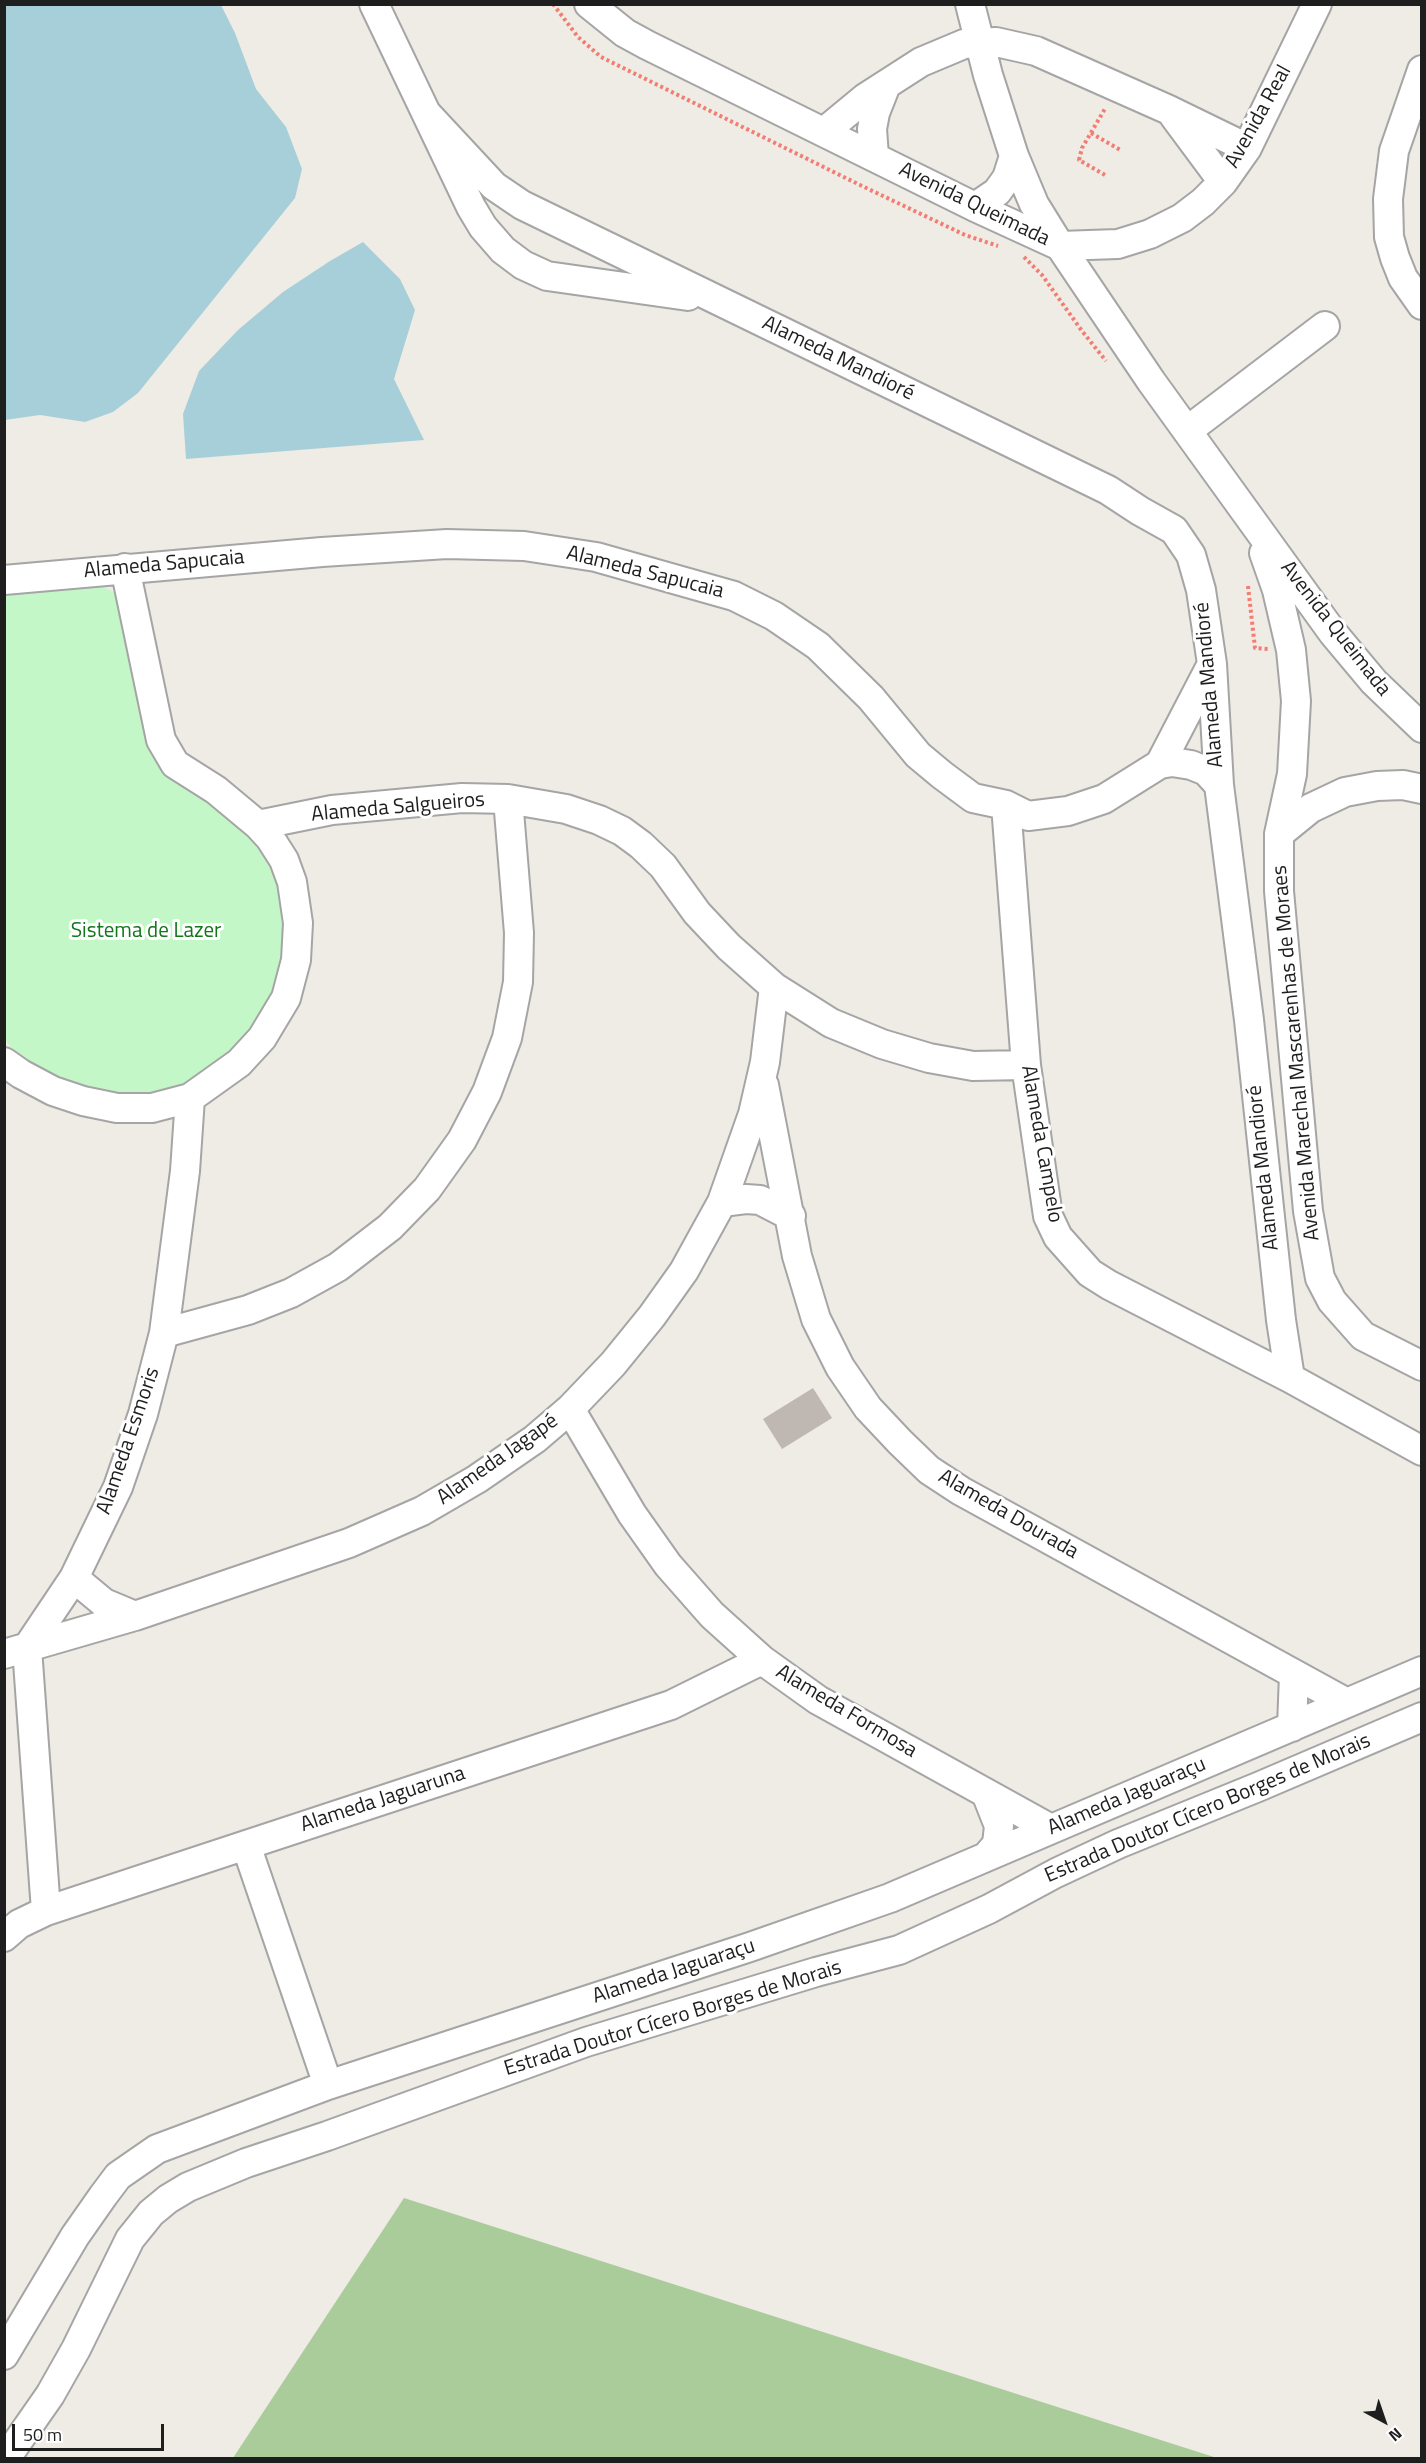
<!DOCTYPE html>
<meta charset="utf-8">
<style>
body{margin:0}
#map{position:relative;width:1426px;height:2463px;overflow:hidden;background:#efebe5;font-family:"Titillium Web",sans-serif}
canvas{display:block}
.frame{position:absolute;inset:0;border:6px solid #1e1e1e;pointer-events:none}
.north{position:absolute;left:1354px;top:2391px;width:60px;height:60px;-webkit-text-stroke:4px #fff;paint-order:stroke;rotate:140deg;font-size:16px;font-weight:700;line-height:24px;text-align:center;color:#1e1e1e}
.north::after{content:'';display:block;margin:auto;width:21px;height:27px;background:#1e1e1e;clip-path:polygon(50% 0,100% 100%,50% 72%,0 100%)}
.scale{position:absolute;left:12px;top:2424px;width:152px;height:27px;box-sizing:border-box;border:3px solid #1e1e1e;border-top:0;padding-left:8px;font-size:18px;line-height:21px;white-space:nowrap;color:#1e1e1e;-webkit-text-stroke:4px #fff;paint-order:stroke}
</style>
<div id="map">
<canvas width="1426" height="2463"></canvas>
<div class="frame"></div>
<div class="north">N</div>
<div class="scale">50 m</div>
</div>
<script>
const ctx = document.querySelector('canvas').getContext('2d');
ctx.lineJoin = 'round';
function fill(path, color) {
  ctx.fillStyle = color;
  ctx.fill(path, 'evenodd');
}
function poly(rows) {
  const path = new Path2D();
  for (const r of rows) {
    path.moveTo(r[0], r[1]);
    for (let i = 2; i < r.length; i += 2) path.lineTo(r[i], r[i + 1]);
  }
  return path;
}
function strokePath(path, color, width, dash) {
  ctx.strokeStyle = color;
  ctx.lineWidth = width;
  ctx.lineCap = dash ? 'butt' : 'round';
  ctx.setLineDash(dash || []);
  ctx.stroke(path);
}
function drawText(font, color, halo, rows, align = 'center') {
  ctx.font = font + ' "Titillium Web",sans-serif';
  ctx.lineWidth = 6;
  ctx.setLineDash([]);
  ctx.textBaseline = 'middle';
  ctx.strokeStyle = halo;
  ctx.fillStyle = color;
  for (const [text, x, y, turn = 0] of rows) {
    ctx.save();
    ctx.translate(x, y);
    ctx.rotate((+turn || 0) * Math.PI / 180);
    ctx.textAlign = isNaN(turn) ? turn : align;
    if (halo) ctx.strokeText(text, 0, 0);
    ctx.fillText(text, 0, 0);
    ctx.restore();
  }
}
const forest = poly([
 [404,2198,1217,2458,233,2458]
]);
const park = poly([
 [101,586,112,591,123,605,155,752,249,830,279,871,290,913,277,996,253,1037,213,1069,166,1096,126,1099,48,1075,14,1052,5,1039,5,595]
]);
const water = poly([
 [5,4,221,5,235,33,256,89,286,127,302,169,295,198,138,393,113,412,85,422,40,415,5,420],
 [363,242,400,279,415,310,394,379,424,440,186,459,183,414,199,371,238,330,283,292,330,261]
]);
const building = poly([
 [813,1388,832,1418,782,1449,763,1419]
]);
const path = poly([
 [553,4,578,37,601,57,860,185,965,235,998,246],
 [1091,133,1122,151],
 [1105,175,1079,160,1082,148,1106,107],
 [1024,257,1042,275,1082,331,1106,361],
 [1248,586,1255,648,1268,649]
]);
const minor = poly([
 [374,4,471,207,483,227,503,250,523,265,547,276,688,296],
 [589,4,625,33,647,45,975,207,1060,246,1151,381,1333,633,1374,682,1422,728],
 [970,4,988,75,1014,156,1034,204,1060,246,1118,244,1150,234,1182,218,1203,202,1223,182,1247,148,1317,4],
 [1422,70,1394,151,1388,199,1389,237,1395,258,1403,278,1422,305],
 [427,114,494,186,522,205,1108,490,1140,511,1174,530,1191,555,1201,590,1212,664,1219,785,1249,1020,1281,1320,1290,1378],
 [1174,116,1223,182],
 [825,131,865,98,921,62,964,44,996,42,1036,51,1169,110,1247,148],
 [874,156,872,129,875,113,886,85],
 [975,207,997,192,1007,178,1014,156],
 [1187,431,1325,326],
 [1264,553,1277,590,1291,650,1296,701,1292,774,1279,834,1279,891,1308,1211,1320,1278,1332,1301,1363,1336,1422,1366],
 [4,580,322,552,447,544,524,546,596,557,734,596,774,616,818,646,871,698,918,755,942,775,973,798,1006,805,1028,816,1068,811,1104,799,1160,764,1212,664],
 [1160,764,1172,762,1191,765,1206,771,1219,785],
 [1006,805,1026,1065,1048,1216,1058,1237,1090,1273,1109,1285,1290,1378,1422,1451],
 [258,825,332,810,462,798,508,799,566,809,599,820,622,831,641,845,663,866,697,913,729,947,774,987,831,1023,882,1044,929,1058,973,1066,1026,1065],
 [1279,834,1311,808,1345,792,1377,786,1403,785,1422,789],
 [4,1062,21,1074,53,1091,83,1101,117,1108,152,1108,190,1098,239,1063,262,1038,286,998,296,960,298,923,292,882,284,860,270,838,258,825,216,790,175,764,161,740,125,568],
 [764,1085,797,1256,816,1319,840,1367,868,1408,900,1442,929,1470,961,1491,1347,1703],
 [722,1202,746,1199,760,1200,791,1216],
 [164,1333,248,1310,291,1293,338,1267,390,1227,427,1189,462,1140,487,1092,507,1038,518,982,519,933,508,799],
 [570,1409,632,1514,668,1565,712,1615,762,1660,818,1700,1051,1829],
 [74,1578,104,1603,135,1616],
 [4,1654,135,1616,349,1543,422,1511,477,1479,535,1439,570,1409,613,1364,652,1316,684,1271,722,1202,753,1114,765,1062,774,987],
 [1292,1727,1294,1674],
 [986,1793,999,1826,997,1844,986,1857],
 [246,1845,328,2085],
 [46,1911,27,1648,74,1578,118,1487,143,1414,164,1333,185,1171,190,1098],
 [4,1937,19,1924,46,1911,671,1705,762,1660],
 [4,2355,75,2236,103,2196,118,2176,157,2149,328,2085,750,1947,890,1898,1422,1671],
 [6,2458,50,2395,76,2349,130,2239,151,2213,168,2199,188,2187,246,2163,327,2136,586,2042,816,1972,899,1950,989,1909,1056,1873,1118,1844,1258,1787,1422,1717]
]);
const streetNames = [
 ["Avenida Real",1259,117,-61],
 ["Avenida Queimada",974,205,26],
 ["Alameda Mandioré",838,359,26],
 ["Alameda Sapucaia",164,565,-5],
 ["Alameda Sapucaia",645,573,14],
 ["Avenida Queimada",1335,629,52],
 ["Alameda Mandioré",1210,685,-95],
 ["Alameda Salgueiros",398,808,-5],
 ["Avenida Marechal Mascarenhas de Moraes",1297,1053,-95],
 ["Alameda Campelo",1041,1144,80],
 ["Alameda Mandioré",1264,1168,-96],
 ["Alameda Esmoris",129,1441,-71],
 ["Alameda Jagapé",498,1460,-35],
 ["Alameda Dourada",1008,1515,30],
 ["Alameda Formosa",846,1712,31],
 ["Alameda Jaguaraçu",1127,1797,-23],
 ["Alameda Jaguaruna",383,1800,-18],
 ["Estrada Doutor Cícero Borges de Morais",1208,1809,-23],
 ["Alameda Jaguaraçu",674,1972,-18],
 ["Estrada Doutor Cícero Borges de Morais",673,2019,-17]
];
const parkNames = [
 ["Sistema de Lazer",146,932]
];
fill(forest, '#aacc9b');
fill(park, '#c4f7c7');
fill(water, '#a7cfda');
fill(building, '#bfb7b1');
strokePath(minor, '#a5a5a5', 32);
strokePath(path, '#f37d71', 4, [3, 3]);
strokePath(minor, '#fff', 28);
drawText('21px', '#1e1e1e', '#fff', streetNames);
drawText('21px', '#117718', '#fff', parkNames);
</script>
